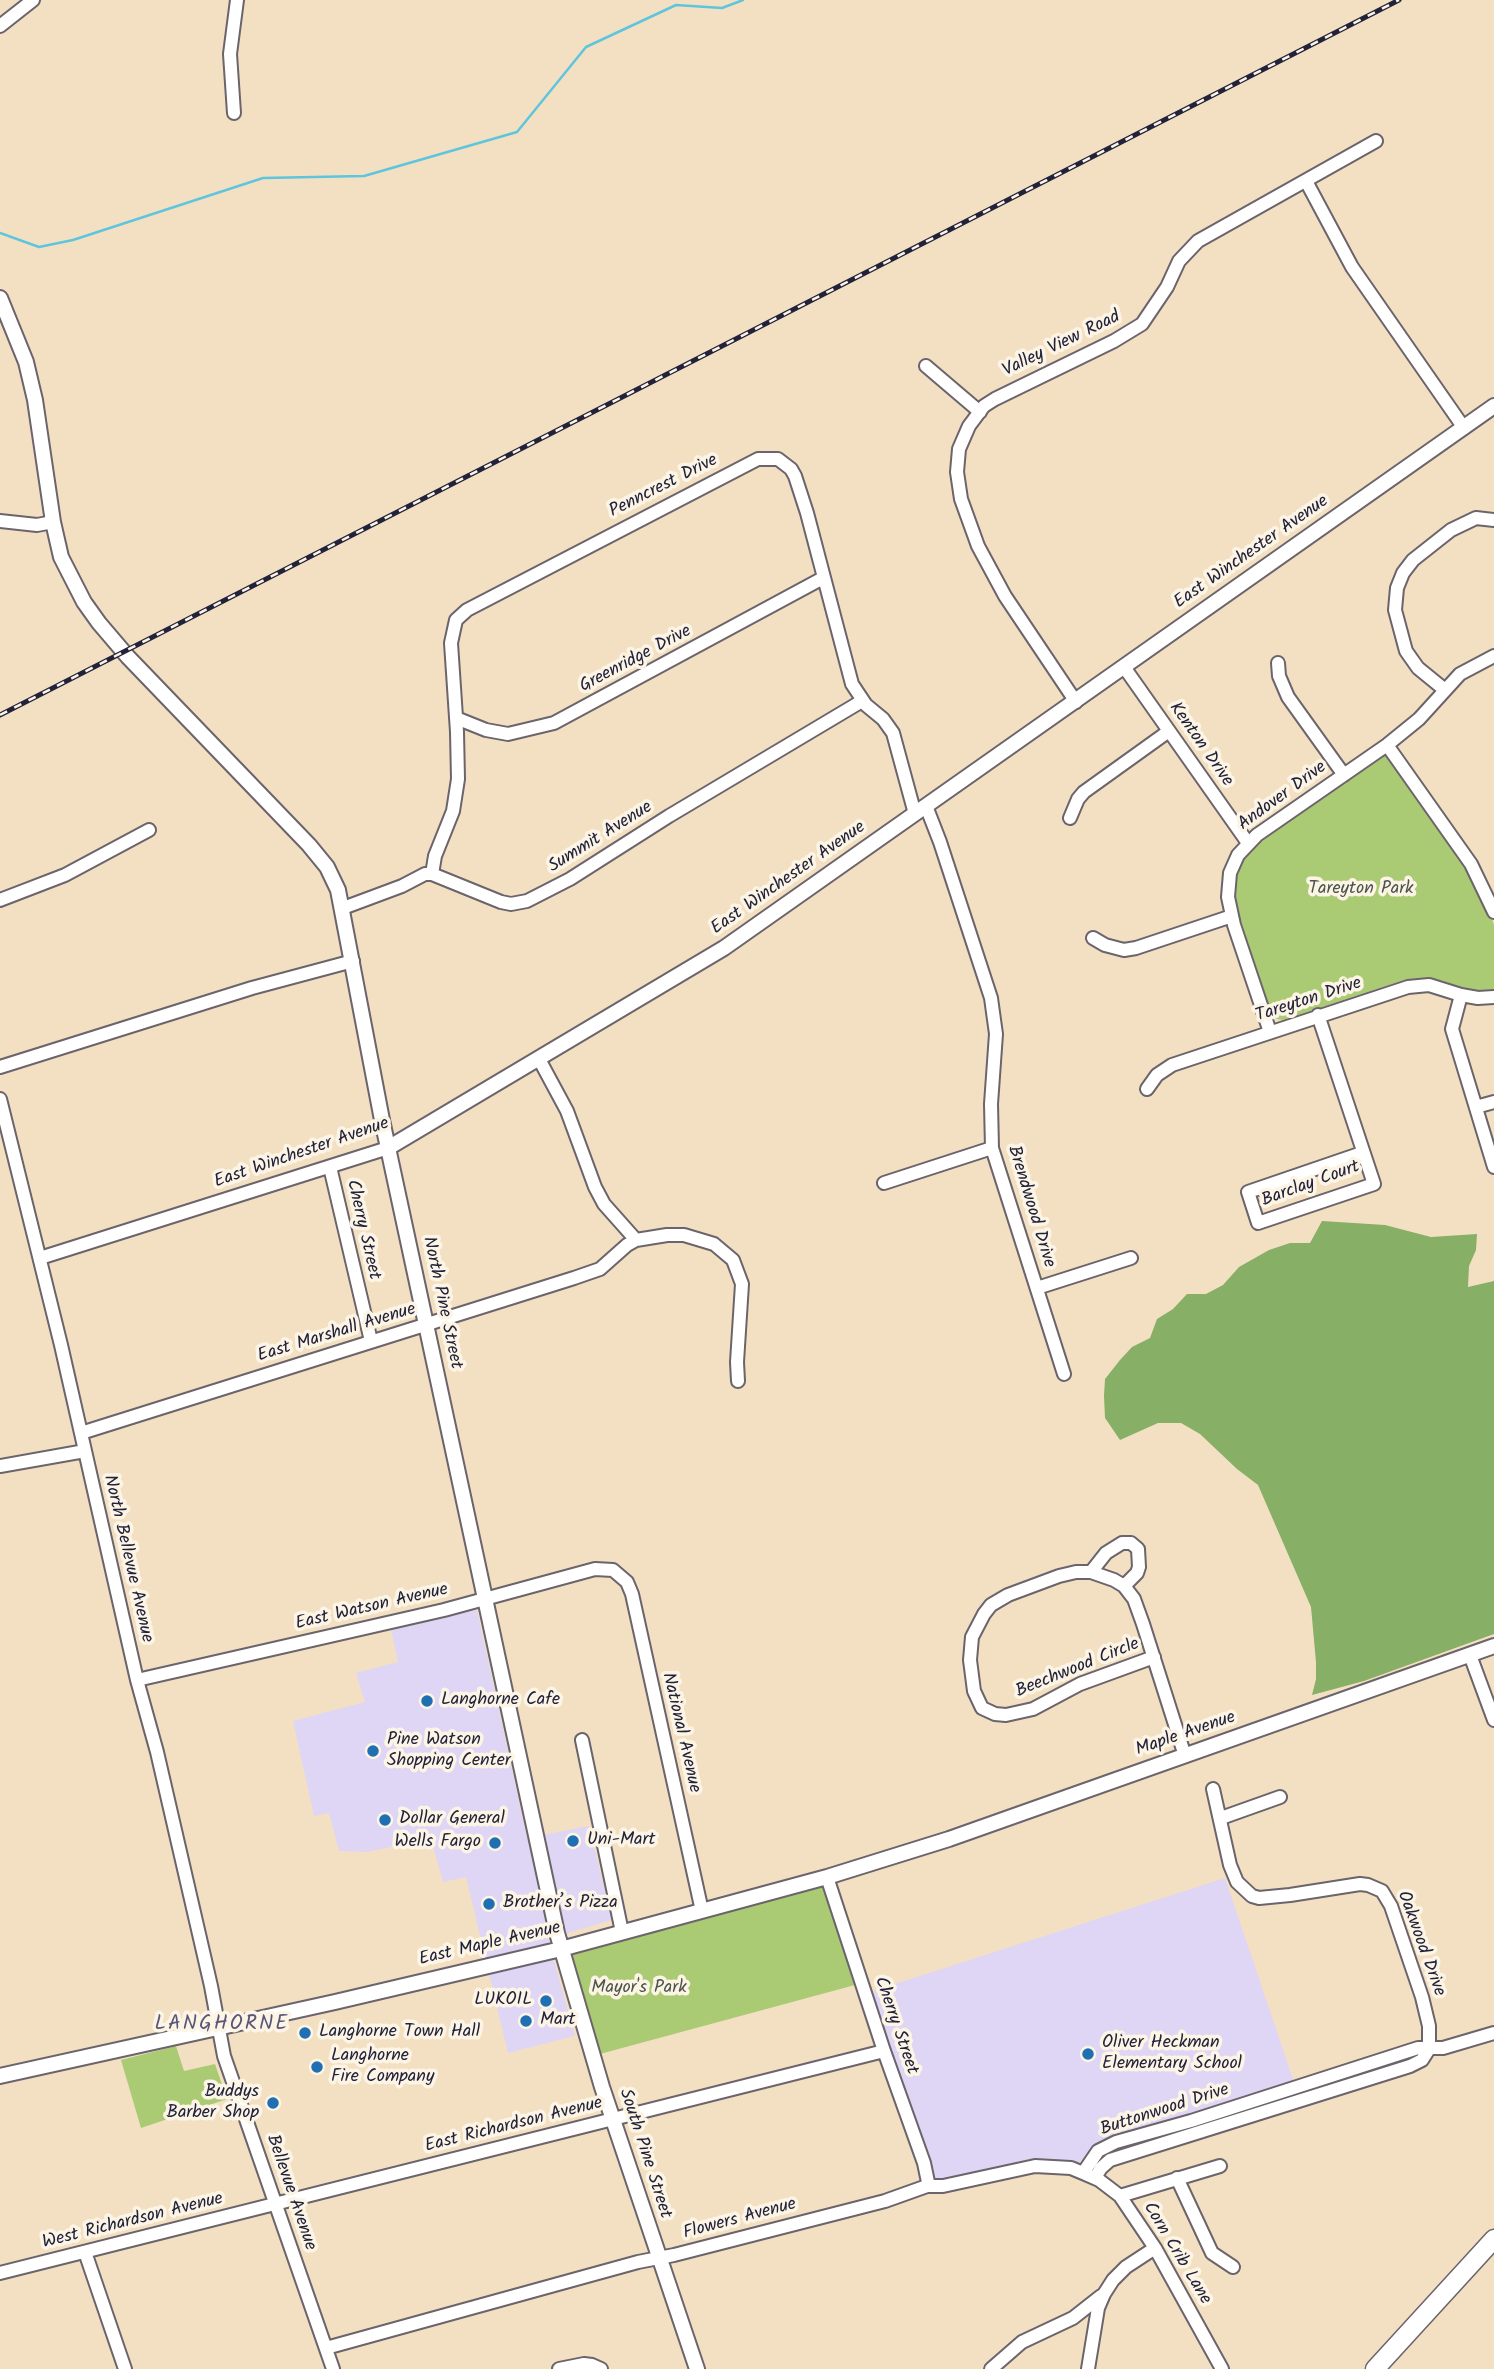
<!DOCTYPE html>
<meta charset="utf-8">
<style>
body{margin:0}
canvas{display:block;background:#f3e0c3}
</style>
<canvas width="1494" height="2369"></canvas>
<script>
const ctx = document.querySelector('canvas').getContext('2d');
ctx.lineJoin = 'round';
function fill(path, color) {
  ctx.fillStyle = color;
  ctx.fill(path, 'evenodd');
}
function poly(rows) {
  const path = new Path2D();
  for (const r of rows) {
    path.moveTo(r[0], r[1]);
    for (let i = 2; i < r.length; i += 2) path.lineTo(r[i], r[i + 1]);
  }
  return path;
}
function strokePath(path, color, width, dash) {
  ctx.strokeStyle = color;
  ctx.lineWidth = width;
  ctx.lineCap = dash ? 'butt' : 'round';
  ctx.setLineDash(dash || []);
  ctx.stroke(path);
}
function drawText(font, color, halo, rows, align = 'center') {
  ctx.font = font + ' Kalam,sans-serif';
  ctx.lineWidth = 7;
  ctx.setLineDash([]);
  ctx.textBaseline = 'middle';
  ctx.strokeStyle = halo;
  ctx.fillStyle = color;
  for (const [text, x, y, turn = 0] of rows) {
    ctx.save();
    ctx.translate(x, y);
    ctx.rotate((+turn || 0) * Math.PI / 180);
    ctx.textAlign = isNaN(turn) ? turn : align;
    if (halo) ctx.strokeText(text, 0, 0);
    ctx.fillText(text, 0, 0);
    ctx.restore();
  }
}
const built = poly([
 [477,1610,527,1838,589,1826,612,1920,548,1939,575,2036,508,2053,466,1877,443,1882,431,1839,367,1852,339,1851,329,1813,314,1816,293,1721,365,1702,356,1673,398,1662,391,1629],
 [1225,1878,1294,2082,1088,2157,1079,2162,1029,2159,936,2182,882,2027,873,1991]
]);
const green = poly([
 [1386,755,1391,757,1460,854,1488,907,1494,925,1494,990,1469,992,1439,980,1421,978,1404,980,1283,1020,1276,1019,1272,1016,1236,906,1233,890,1235,875,1242,858,1254,845,1381,756],
 [823,1886,855,1985,600,2054,571,1957,576,1950],
 [176,2046,184,2071,215,2064,227,2099,141,2128,121,2060]
]);
const forest = poly([
 [1322,1221,1385,1225,1431,1237,1477,1234,1476,1250,1469,1266,1468,1287,1494,1281,1494,1634,1364,1681,1312,1695,1316,1679,1316,1662,1311,1607,1258,1485,1237,1469,1200,1434,1181,1423,1158,1423,1120,1440,1105,1418,1104,1396,1105,1379,1120,1360,1132,1347,1150,1338,1157,1319,1173,1309,1187,1294,1206,1294,1223,1285,1239,1267,1269,1250,1290,1243,1310,1243]
]);
const stream = poly([
 [0,233,39,247,73,240,263,178,364,176,517,132,586,47,676,5,722,8,743,0]
]);
const minor = poly([
 [0,26,33,0],
 [234,113,230,54,237,0],
 [1306,181,1352,267,1464,428],
 [926,366,980,412],
 [0,521,37,525,53,522],
 [1278,663,1279,676,1288,697,1344,775],
 [1124,667,1248,843],
 [1445,690,1418,668,1406,651,1395,610,1397,588,1403,573,1413,560,1451,530,1476,518,1494,520],
 [1076,702,1005,596,978,546,961,499,957,472,959,449,969,426,984,406,995,399,1114,341,1142,324,1167,287,1179,261,1198,241,1376,141],
 [456,718,486,730,508,734,554,723,823,578],
 [1387,745,1471,864,1494,912],
 [926,806,940,842,991,998,996,1034,991,1104,992,1148,1064,1374],
 [1070,818,1078,799,1084,792,1169,731],
 [432,874,435,856,453,811,458,779,457,732,451,643,456,620,467,610,758,459,778,459,791,469,795,476,807,513,852,684,866,705,883,719,893,733,915,814],
 [0,900,65,875,149,830],
 [343,908,402,886,425,874,432,874,501,902,511,904,527,901,570,879,669,816,862,701],
 [1093,938,1105,945,1124,950,1136,948,1232,916],
 [1461,995,1452,1029,1494,1167],
 [1318,1015,1374,1184,1258,1223,1248,1192,1362,1153],
 [1270,1032,1234,925,1228,897,1230,873,1238,855,1257,835,1387,745,1419,719,1460,674,1494,656],
 [539,1059,567,1111,595,1187,604,1204,636,1240,667,1235,684,1235,714,1244,733,1260,742,1284,737,1362,738,1381],
 [0,1067,252,988,353,961],
 [1147,1089,1157,1075,1172,1065,1408,987,1429,985,1461,995,1478,998,1494,997],
 [0,1099,61,1345,137,1680,157,1752,211,1986,224,2056,333,2369],
 [1476,1107,1494,1102],
 [330,1167,371,1341],
 [884,1183,992,1148],
 [40,1258,388,1148],
 [1037,1288,1131,1258],
 [81,1433,574,1278,600,1269,627,1245,636,1240],
 [0,1466,85,1451],
 [1091,1572,1106,1553,1122,1543,1131,1543,1138,1549,1139,1567,1137,1573,1124,1586],
 [1470,1655,1494,1720],
 [1154,1657,1080,1684,1033,1709,1006,1715,995,1714,982,1708,974,1691,970,1660,972,1637,984,1614,991,1605,1008,1595,1059,1576,1076,1572,1091,1572,1114,1580,1124,1586,1134,1599,1143,1624,1185,1756],
 [137,1680,444,1610,595,1569,613,1570,627,1582,632,1594,702,1911],
 [582,1740,622,1932],
 [1221,1818,1280,1797],
 [827,1877,884,2051,924,2163,928,2182,927,2186],
 [1083,2173,1098,2151,1116,2142,1191,2121,1418,2048,1443,2048,1494,2033],
 [1095,2178,1101,2168,1110,2160,1410,2066,1422,2060,1429,2049,1429,2026,1422,1997,1391,1906,1382,1891,1368,1885,1360,1884,1290,1895,1259,1898,1252,1896,1237,1882,1230,1865,1213,1789],
 [1177,2178,1212,2253,1233,2267],
 [1120,2196,1220,2166],
 [85,2252,125,2369],
 [0,2273,884,2051],
 [326,2348,638,2262,674,2255,885,2201,927,2186,943,2186,1035,2166,1071,2168,1083,2173,1099,2180,1120,2196,1155,2248,1222,2369],
 [559,2369,584,2364,592,2365,601,2369],
 [991,2369,1022,2342,1073,2318,1101,2296],
 [1088,2369,1098,2308,1104,2294,1113,2280,1126,2267,1155,2248]
]);
const major = poly([
 [0,298,26,362,35,400,53,522,61,557,84,602,99,623,128,657,309,845,327,867,338,890,382,1120,557,1933,602,2087,697,2369],
 [388,1148,724,948,1494,406],
 [0,2076,335,2002,561,1949,827,1877,949,1839,1494,1646]
]);
const highway = poly([
 [1375,2369,1494,2239]
]);
const rail = poly([
 [0,715,1399,0]
]);
const markers = [
 [427,1701,7,"#1f6fb2"],
 [373,1751,7,"#1f6fb2"],
 [385,1820,7,"#1f6fb2"],
 [573,1841,7,"#1f6fb2"],
 [495,1843,7,"#1f6fb2"],
 [489,1904,7,"#1f6fb2"],
 [546,2001,7,"#1f6fb2"],
 [526,2021,7,"#1f6fb2"],
 [305,2033,7,"#1f6fb2"],
 [1088,2054,7,"#1f6fb2"],
 [317,2067,7,"#1f6fb2"],
 [273,2103,7,"#1f6fb2"]
];
const streetNames = [
 ["Valley View Road",1062,345,-26],
 ["Penncrest Drive",664,487,-27],
 ["East Winchester Avenue",1252,553,-35],
 ["Greenridge Drive",636,660,-28],
 ["Kenton Drive",1200,745,55],
 ["Andover Drive",1283,797,-36],
 ["Summit Avenue",601,838,-32],
 ["East Winchester Avenue",789,879,-35],
 ["Tareyton Drive",1309,1001,-18],
 ["East Winchester Avenue",302,1154,-19],
 ["Barclay Court",1311,1185,-20],
 ["Brendwood Drive",1030,1207,73],
 ["Cherry Street",362,1230,77],
 ["North Pine Street",441,1303,78],
 ["East Marshall Avenue",337,1334,-17],
 ["North Bellevue Avenue",127,1559,77],
 ["East Watson Avenue",372,1608,-13],
 ["Beechwood Circle",1078,1669,-22],
 ["National Avenue",680,1733,77],
 ["Maple Avenue",1186,1735,-19],
 ["Oakwood Drive",1420,1944,70],
 ["East Maple Avenue",490,1945,-13],
 ["Cherry Street",895,2026,71],
 ["Buttonwood Drive",1165,2111,-18],
 ["East Richardson Avenue",514,2126,-14],
 ["South Pine Street",644,2154,72],
 ["Bellevue Avenue",290,2193,71],
 ["Flowers Avenue",740,2220,-15],
 ["West Richardson Avenue",133,2222,-14],
 ["Corn Crib Lane",1176,2254,59]
];
const parkNames = [
 ["Tareyton Park",1361,890],
 ["Mayor's Park",639,1989]
];
const poiNames = [
 ["Langhorne Cafe",441,1701],
 ["Pine Watson",387,1741],
 ["Shopping Center",387,1762],
 ["Dollar General",399,1820],
 ["Uni-Mart",587,1841],
 ["Wells Fargo",481,1843,"right"],
 ["Brother’s Pizza",503,1904],
 ["LUKOIL",532,2001,"right"],
 ["Mart",540,2021],
 ["Langhorne Town Hall",319,2033],
 ["Oliver Heckman",1102,2044],
 ["Elementary School",1102,2065],
 ["Langhorne",331,2057],
 ["Fire Company",331,2078],
 ["Buddys",259,2093,"right"],
 ["Barber Shop",259,2114,"right"]
];
const quarterNames = [
 ["LANGHORNE",222,2025]
];
fill(built, '#dfd5f5');
fill(green, '#aacb73');
fill(forest, '#87af65');
strokePath(stream, '#5fc5dc', 2.5);
strokePath(minor, '#6b646b', 16);
strokePath(major, '#6b646b', 18);
strokePath(highway, '#6b646b', 21);
strokePath(minor, '#fff', 12);
strokePath(major, '#fff', 14);
strokePath(highway, '#fff', 18);
strokePath(rail, '#22223b', 5);
strokePath(rail, '#fcf5e5', 2.5, [8]);
for (const [x, y, r, color] of markers) {
  const dot = new Path2D();
  dot.arc(x, y, r, 0, 2 * Math.PI);
  ctx.fillStyle = color;
  ctx.fill(dot);
  strokePath(dot, '#fcf5e5', 2.5);
}
drawText('18px', '#22223b', '#fcf5e5', streetNames);
drawText('18px', '#4b554c', '#fcf5e5', parkNames);
drawText('18px', '#22223b', '#fcf5e5', poiNames, 'left');
ctx.letterSpacing = '2px';
drawText('21px', '#5b5779', '#fcf5e5', quarterNames);
ctx.letterSpacing = '0px';
</script>
